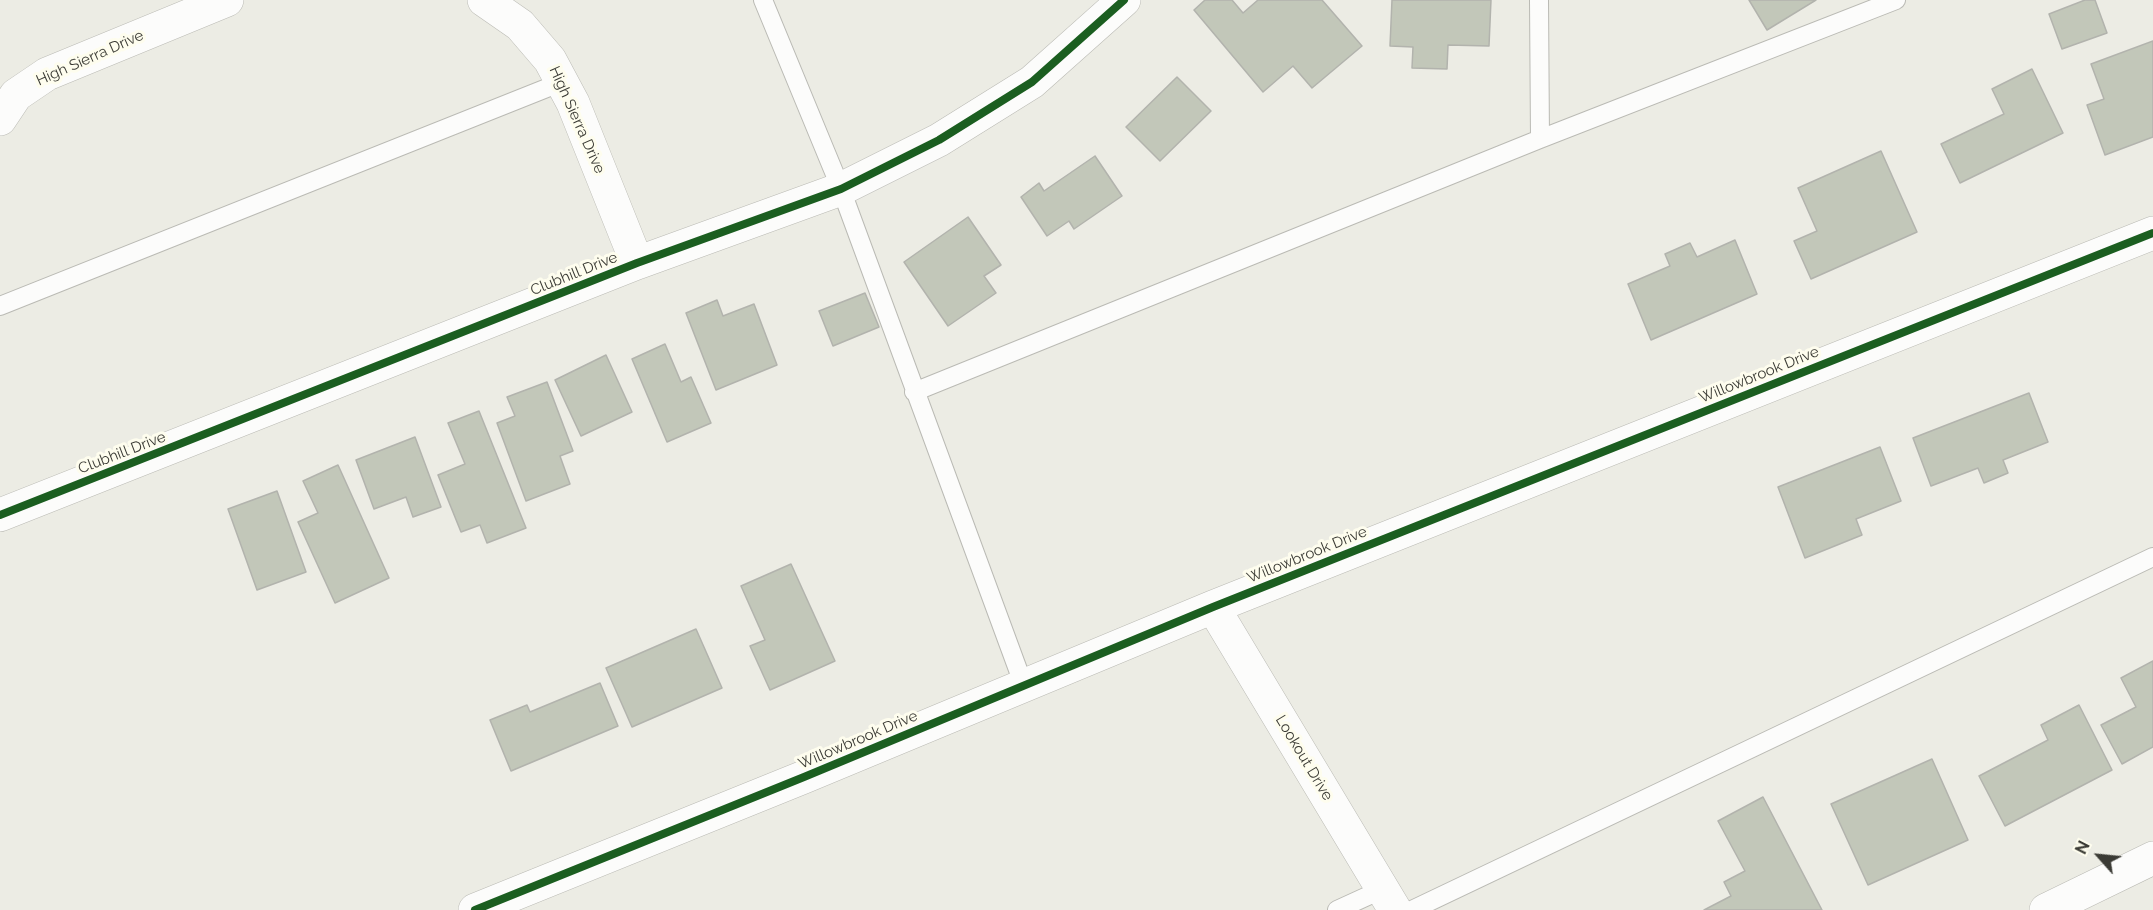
<!DOCTYPE html>
<style>
body{margin:0}
#map{position:relative;width:2153px;height:910px;overflow:hidden;background:#ecece4;font-family:Raleway,sans-serif}
canvas{display:block}
.north{position:absolute;left:2069px;top:826px;width:60px;height:60px;-webkit-text-stroke:4px #fefdee;paint-order:stroke;rotate:297deg;font-size:16px;font-weight:700;line-height:24px;text-align:center;color:#3a3a34}
.north::after{content:'';display:block;margin:auto;width:21px;height:27px;background:#3a3a34;clip-path:polygon(50% 0,100% 100%,50% 72%,0 100%)}
</style>
<div id="map">
<canvas width="2153" height="910"></canvas>
<div class="north">N</div>
</div>
<script>
const ctx = document.querySelector('canvas').getContext('2d');
ctx.lineJoin = 'round';
function fill(path, color) {
  ctx.fillStyle = color;
  ctx.fill(path, 'evenodd');
}
function poly(rows) {
  const path = new Path2D();
  for (const r of rows) {
    path.moveTo(r[0], r[1]);
    for (let i = 2; i < r.length; i += 2) path.lineTo(r[i], r[i + 1]);
  }
  return path;
}
function strokePath(path, color, width, dash) {
  ctx.strokeStyle = color;
  ctx.lineWidth = width;
  ctx.lineCap = dash ? 'butt' : 'round';
  ctx.setLineDash(dash || []);
  ctx.stroke(path);
}
function drawText(font, color, halo, rows, align = 'center') {
  ctx.font = font + ' Raleway,sans-serif';
  ctx.lineWidth = 6;
  ctx.setLineDash([]);
  ctx.textBaseline = 'middle';
  ctx.strokeStyle = halo;
  ctx.fillStyle = color;
  for (const [text, x, y, turn = 0] of rows) {
    ctx.save();
    ctx.translate(x, y);
    ctx.rotate((+turn || 0) * Math.PI / 180);
    ctx.textAlign = isNaN(turn) ? turn : align;
    if (halo) ctx.strokeText(text, 0, 0);
    ctx.fillText(text, 0, 0);
    ctx.restore();
  }
}
const building = poly([
 [1205,0,1232,0,1243,13,1258,0,1322,0,1362,46,1312,88,1293,66,1263,92,1194,10,1205,0],
 [1392,0,1491,0,1489,46,1448,45,1447,69,1412,68,1413,47,1390,46,1392,0],
 [1749,0,1816,0,1767,30,1749,0],
 [2085,0,2095,0,2107,33,2062,49,2049,14,2085,0],
 [2153,41,2153,137,2105,155,2087,105,2104,99,2091,64,2153,41],
 [2032,69,2063,133,1960,183,1941,144,2004,114,1992,89,2032,69],
 [1177,77,1211,111,1160,161,1126,127,1177,77],
 [1881,151,1917,232,1811,279,1794,241,1817,231,1798,188,1881,151],
 [1095,156,1122,196,1074,229,1069,221,1047,236,1021,197,1039,183,1044,191,1095,156],
 [968,217,1001,265,984,276,996,293,948,326,904,262,968,217],
 [1735,240,1757,294,1651,340,1628,284,1670,266,1665,254,1690,243,1697,257,1735,240],
 [865,293,879,327,833,346,819,311,865,293],
 [717,300,723,316,754,304,777,365,716,390,686,313,717,300],
 [665,344,681,382,691,377,711,423,667,442,632,359,665,344],
 [606,355,632,412,581,436,555,380,606,355],
 [547,382,573,451,560,456,570,484,526,501,497,423,515,416,507,397,547,382],
 [2029,393,2048,442,2003,460,2008,473,1984,483,1978,468,1931,486,1913,438,2029,393],
 [479,411,526,528,487,543,480,525,461,532,438,475,465,464,448,423,479,411],
 [415,437,441,507,413,517,406,497,374,509,356,460,415,437],
 [1880,447,1901,501,1856,519,1862,535,1805,558,1778,487,1880,447],
 [338,465,389,578,335,603,298,522,318,513,303,481,338,465],
 [277,491,306,572,257,590,228,509,277,491],
 [791,564,835,661,770,690,750,646,765,640,741,586,791,564],
 [696,629,722,688,632,727,606,668,696,629],
 [2153,661,2153,747,2122,764,2101,725,2136,707,2121,678,2153,661],
 [600,683,618,726,511,771,490,720,527,705,530,712,600,683],
 [2079,705,2112,770,2005,826,1979,776,2048,740,2041,725,2079,705],
 [1932,759,1968,840,1868,885,1831,804,1932,759],
 [1763,797,1822,910,1704,910,1731,896,1724,882,1745,871,1718,821,1763,797]
]);
const service = poly([
 [763,0,841,189,1024,686],
 [1539,0,1540,139],
 [0,306,562,82],
 [914,392,1540,139,1896,0],
 [1337,910,1383,889],
 [1412,910,2153,557]
]);
const minor = poly([
 [484,0,520,25,550,60,573,103,637,263],
 [0,119,16,95,47,74,227,0],
 [0,515,637,263,841,189,939,140,1032,82,1124,0],
 [1213,607,1395,910],
 [475,910,804,777,1213,607,2153,233],
 [2046,910,2153,858]
]);
const cycleway = poly([
 [0,515,637,263,841,189,939,140,1032,82,1124,0],
 [475,910,804,777,1213,607,2153,233]
]);
const streetNames = [
 ["High Sierra Drive",90,58,-24],
 ["High Sierra Drive",577,120,66],
 ["Clubhill Drive",574,274,-22],
 ["Willowbrook Drive",1759,375,-22],
 ["Clubhill Drive",122,453,-21],
 ["Willowbrook Drive",1307,555,-22],
 ["Willowbrook Drive",858,740,-23],
 ["Lookout Drive",1304,758,59]
];
fill(building, '#c2c7b9');
strokePath(building, '#b2b3ad', 1.5);
strokePath(service, '#babab4', 20);
strokePath(minor, '#babab4', 34);
strokePath(service, '#fcfcfb', 18);
strokePath(minor, '#fcfcfb', 33);
strokePath(cycleway, '#1b5e20', 8);
drawText('15px', '#3a3a34', '#fefdee', streetNames);
</script>
